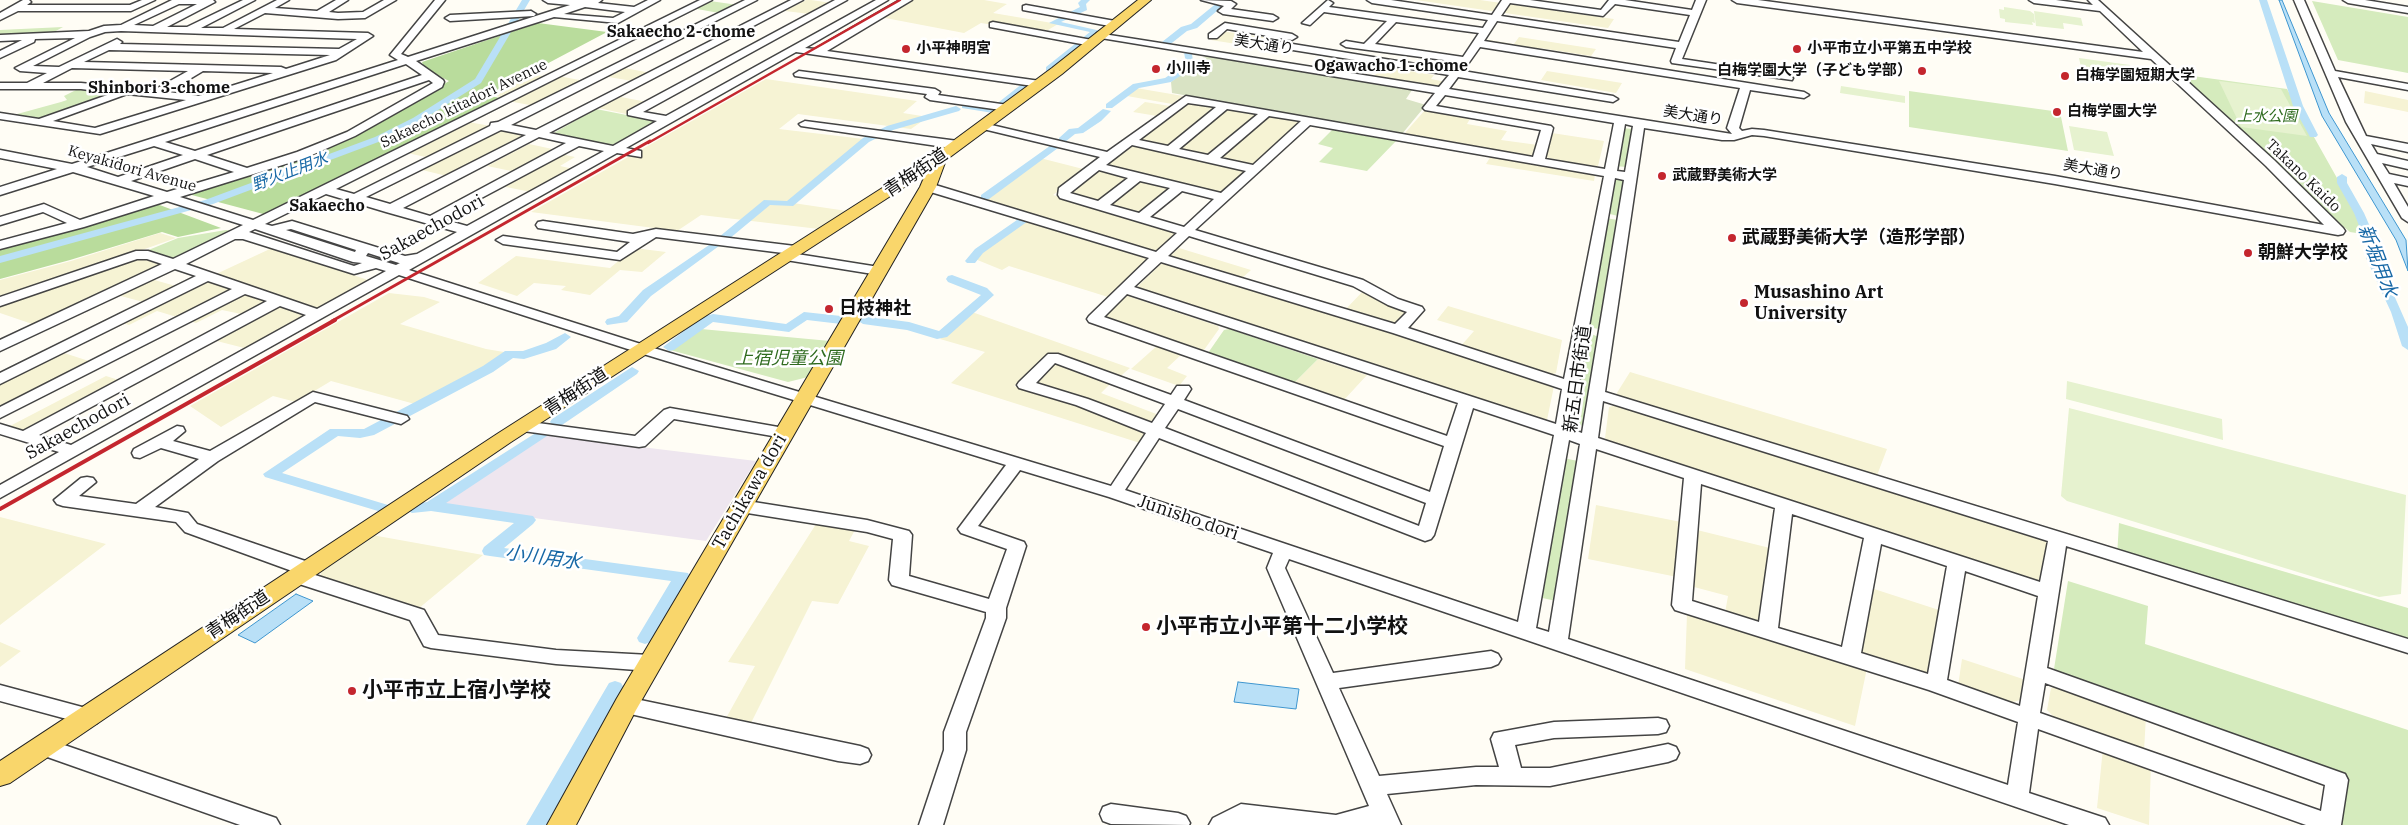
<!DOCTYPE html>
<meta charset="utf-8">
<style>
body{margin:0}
canvas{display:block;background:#fffdf5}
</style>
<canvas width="2408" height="825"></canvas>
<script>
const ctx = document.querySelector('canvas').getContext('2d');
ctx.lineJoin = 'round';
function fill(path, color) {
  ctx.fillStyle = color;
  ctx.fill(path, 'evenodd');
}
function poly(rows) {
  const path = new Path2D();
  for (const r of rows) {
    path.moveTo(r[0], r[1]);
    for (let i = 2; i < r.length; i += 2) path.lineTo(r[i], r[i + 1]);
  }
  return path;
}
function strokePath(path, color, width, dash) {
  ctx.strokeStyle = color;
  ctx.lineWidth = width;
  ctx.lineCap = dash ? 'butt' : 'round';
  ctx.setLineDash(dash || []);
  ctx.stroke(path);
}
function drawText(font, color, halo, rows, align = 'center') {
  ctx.font = font + ' "IBM Plex Serif","Noto Sans JP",serif';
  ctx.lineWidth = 5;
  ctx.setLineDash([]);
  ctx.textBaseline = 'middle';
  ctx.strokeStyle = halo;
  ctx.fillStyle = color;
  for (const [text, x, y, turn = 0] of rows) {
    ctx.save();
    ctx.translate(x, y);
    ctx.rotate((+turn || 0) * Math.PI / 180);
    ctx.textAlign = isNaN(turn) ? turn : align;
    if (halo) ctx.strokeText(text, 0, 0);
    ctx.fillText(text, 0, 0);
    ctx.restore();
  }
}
const industrial = poly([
 [543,435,756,461,706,541,437,505]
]);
const farmland = poly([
 [806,0,811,0,832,3,810,14,785,11],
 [910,0,984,0,1007,4,993,13,1058,24,1043,33,981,23,964,33,880,17],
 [1416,0,1480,0,1614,19,1608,28],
 [1221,31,1277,39,1268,49,1211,40],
 [1519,37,1596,49,1591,56,1540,48,1537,51,1483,42,1484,39,1514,44],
 [1383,67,1434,75,1431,79,1446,82,1441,88,1373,77],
 [624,68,646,72,646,74,632,81,603,76],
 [1547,71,1622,83,1616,93,1541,80],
 [531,74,548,77,505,98,491,95],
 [558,76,585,81,535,106,508,101],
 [766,79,917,101,903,113,928,117,911,129,798,114,779,129,864,139,793,203,847,211,819,229,701,215,677,231,531,212],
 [1136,88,1183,96,1172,104,1127,96],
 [2365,91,2408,100,2408,112,2364,103],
 [621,97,647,102,626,114,598,108],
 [1145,102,1170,106,1157,116,1133,112],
 [1185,102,1219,107,1170,146,1138,141,1137,139],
 [1230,108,1260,114,1212,155,1178,148,1225,109],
 [1425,110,1471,117,1467,124,1507,131,1501,140,1538,145,1535,156,1530,157,1404,134],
 [1267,116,1301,122,1254,164,1247,165,1221,159,1220,157],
 [468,122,491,126,430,158,403,152],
 [502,129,525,134,525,136,447,176,418,169],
 [1552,133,1604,141,1598,166,1594,167,1544,157],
 [529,144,557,150,516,172,487,166],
 [1134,144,1247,171,1223,193,1216,194,1106,167,1104,163,1128,145],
 [561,154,575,157,560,166,574,169,531,192,501,186],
 [1491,156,1591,172,1595,175,1594,181,1486,164],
 [1040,158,1087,170,1053,195,1174,231,1176,235,1159,251,1152,251,985,200],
 [1100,170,1127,176,1128,179,1100,201,1069,194,1068,191,1095,171],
 [1136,181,1169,187,1170,189,1142,214,1110,206,1108,204],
 [1028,219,1147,256,1149,260,1108,297,1009,266,1002,270,975,259,982,252],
 [160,233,176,238,0,300,0,280,71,261],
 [272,248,368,280,368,283,323,308,315,309,214,275],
 [634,248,666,252,642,272,620,270,590,295,561,290,566,286,534,283,517,296,478,283,516,256,610,268],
 [1179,248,1251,270,1241,279,1172,259,1171,255],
 [140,258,161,265,38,326,0,313,0,305],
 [1168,263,1550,382,1554,386,1547,420,1541,422,1139,290,1138,286,1161,264],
 [151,279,179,287,147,303,117,295],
 [207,281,231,289,230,292,180,318,157,311,129,325,119,322],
 [1364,290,1410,313,1399,325,1392,326,1344,311],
 [244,293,267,301,246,315,222,310,196,323,186,320],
 [389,293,424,297,440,302,400,324,486,349,510,353,422,406,331,381,296,402,273,396,221,427,190,406],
 [1128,296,1218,326,1219,329,1204,350,1199,351,1106,319,1103,315,1121,297],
 [281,306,306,314,304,318,248,349,213,340,272,308],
 [1448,306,1562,340,1556,373,1550,375,1460,347,1474,331,1437,320],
 [972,312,1130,368,1117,379,1049,354,1014,386,1082,407,1143,431,1146,434,1140,443,951,383,985,352,940,339],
 [1158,345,1182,354,1167,368,1187,376,1179,386,1131,369],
 [61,352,92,362,0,409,0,382],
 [1318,359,1367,375,1343,401,1293,384],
 [1057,363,1111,383,1101,393,1159,415,1153,424,1030,385,1048,364],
 [1630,372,1887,449,1876,478,1615,396],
 [106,376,122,381,25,431,10,426],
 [1617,405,2041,537,2048,544,2041,579,2033,582,1612,445,1605,438,1609,407],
 [1596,505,1681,522,1677,577,1588,559],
 [0,517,106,544,0,625],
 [818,521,856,528,849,541,869,546,838,604,812,601,750,725,725,720,755,666,728,662],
 [1697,530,1770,548,1761,619,1754,622,1725,613,1728,596,1694,587],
 [372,535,483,555,418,609,321,576,320,569],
 [1871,588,1939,610,1928,672,1916,673,1866,657,1859,650],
 [1692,612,1867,668,1855,726,1685,669,1687,614],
 [0,642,21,651,0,667],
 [1962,659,2023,679,2020,700,2009,703,1958,686],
 [2059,686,2146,716,2144,751,2055,718,2047,710,2051,688],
 [2103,748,2151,764,2149,825,2097,808]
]);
const green = poly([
 [710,1,738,5,719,13,697,9],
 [2312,1,2408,17,2408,73,2338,60],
 [63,27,54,32,0,37,0,30],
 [2178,74,2287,89,2369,235,2350,232,2320,207],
 [80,88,115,91,37,120,10,116,61,102,67,100,64,96],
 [1909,91,2060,112,2068,151,1909,127],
 [596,109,657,121,658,122,610,146,552,134],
 [1622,128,1633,129,1626,167,1615,166],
 [1332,130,1396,141,1367,171,1319,162,1333,148,1318,144],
 [1613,178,1622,179,1624,181,1618,216,1606,213],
 [1605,218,1618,220,1600,329,1586,327],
 [226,230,234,231,181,258,171,259,146,251,178,238],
 [701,329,830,341,808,377,788,382,670,350],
 [1229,329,1318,359,1293,384,1210,356,1208,353,1224,330],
 [1585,334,1592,334,1598,337,1584,426,1569,423],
 [1563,458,1578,461,1556,601,1538,597],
 [2119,523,2408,608,2408,644,2117,556],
 [2068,581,2148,606,2145,644,2408,730,2408,825,2338,825,2344,775,2062,677,2054,669]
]);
const forest = poly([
 [538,23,607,32,488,95,503,99,267,215,188,194,324,150,419,100,449,81,425,69,422,62],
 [157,204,221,228,178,237,162,232,70,260,0,279,0,249]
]);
const cemetery = poly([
 [1208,54,1414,87,1406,99,1426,105,1402,134,1172,93,1171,82]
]);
const pitch = poly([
 [2004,7,2030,11,2034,14,2035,23,2032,22,2033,25,2005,22,2005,19,2000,18,1999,9,2004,10],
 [2034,11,2081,18,2083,26,2063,23,2064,29,2036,26],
 [2079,58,2130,65,2133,74,2081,67],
 [2219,81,2281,89,2307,136,2241,127],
 [1841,86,1905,96,1905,103,1840,93],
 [2069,126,2107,132,2114,156,2074,150],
 [2067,381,2222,419,2223,440,2066,399],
 [2069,408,2406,495,2401,594,2379,597,2067,501,2061,496]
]);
const water = poly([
 [2279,0,2282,0,2329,113,2406,240,2408,271,2396,240,2322,116,2279,0],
 [296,594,313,601,255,643,238,635,296,594],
 [1238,682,1299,689,1296,709,1234,702,1238,682]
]);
const canal = poly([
 [522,0,530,0,481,83,419,122,381,141,213,204,0,263,0,256,205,200,375,137,413,118,475,79,522,0],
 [1081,0,1090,0,1086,4,1087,10,1061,22,1101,31,1052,71,1046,71,1046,67,1090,32,1049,23,1080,7,1078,3,1081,0],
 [2259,0,2267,0,2303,106,2318,135,2316,137,2310,137,2293,106,2259,0],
 [1218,2,1225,4,1197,28,1187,31,1168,46,1162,46,1162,42,1181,27,1191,24,1218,2],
 [1173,45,1191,48,1194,67,1171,82,1139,88,1112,108,1106,108,1106,104,1133,84,1165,78,1186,64,1184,52,1170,50,1170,46,1173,45],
 [1027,80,1035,82,1005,106,999,106,999,102,1027,80],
 [965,103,993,107,998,110,993,113,962,108,962,104,965,103],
 [956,106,961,109,959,111,893,130,869,142,793,206,770,205,729,239,725,240,719,237,764,200,787,201,863,138,887,126,956,106],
 [1103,109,1111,111,1101,121,1083,133,1075,134,1065,142,1059,142,1059,138,1069,129,1078,128,1103,109],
 [1054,143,1058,144,1058,148,989,199,981,199,981,195,1054,143],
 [2342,174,2347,177,2347,183,2364,213,2382,254,2378,259,2408,327,2408,350,2402,346,2391,312,2366,258,2370,253,2354,213,2337,183,2337,177,2342,174],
 [1011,211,1031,219,983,253,975,263,967,263,965,261,975,249,1017,220,1006,214,1011,211],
 [715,241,721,244,719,246,651,296,627,322,607,325,605,322,607,319,619,316,643,290,715,241],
 [952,275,987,288,994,295,947,337,937,339,907,330,863,324,857,320,863,316,909,322,939,331,981,295,948,282,946,279,948,276,952,275],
 [804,312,841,316,847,320,841,324,807,320,789,332,713,322,674,350,669,351,663,347,702,317,713,314,786,324,804,312],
 [565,333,571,337,556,349,524,359,513,358,493,372,374,435,360,438,338,436,282,473,388,505,391,508,388,511,378,511,265,477,263,474,330,429,364,429,483,366,505,351,523,351,546,343,565,333],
 [632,367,639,371,637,374,562,425,552,425,550,422,552,419,632,367],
 [542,429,547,430,549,433,547,436,446,503,533,516,536,520,533,524,504,548,688,573,690,577,651,642,645,644,639,642,637,638,671,581,490,556,484,555,482,551,484,547,514,523,431,511,412,513,404,508,407,505,427,502,542,429],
 [615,681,621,683,624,688,546,825,526,825,609,683,615,681]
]);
const minor = poly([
 [23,0,29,0,31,2,27,5,130,5,142,0,155,0,131,11,18,11,0,20,0,13,23,0],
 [172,0,213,0,215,2,167,27,187,27,243,0,255,0,201,28,223,28,277,0,289,0,275,8,317,11,336,0,348,0,329,12,338,13,363,12,384,0,396,0,365,18,338,19,265,13,234,29,368,33,373,36,336,60,100,134,0,119,0,113,39,119,113,93,81,89,0,89,0,83,27,83,47,73,20,71,15,68,75,38,35,39,34,42,0,58,0,51,22,40,0,41,0,35,89,31,104,26,121,25,172,0],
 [179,4,197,4,153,26,134,25,179,4],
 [121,31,357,39,339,49,120,44,122,42,117,39,59,67,33,66,90,37,105,32,121,31],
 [109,50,330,55,286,69,281,67,84,62,109,50],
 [72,68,188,71,154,90,81,83,43,83,72,68],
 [203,71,273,73,199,96,168,92,203,71],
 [127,94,186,100,95,128,53,121,127,94],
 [435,0,445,0,401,54,408,57,570,5,548,3,543,0,602,0,598,3,634,7,648,0,660,0,618,23,554,17,416,61,443,80,444,82,442,87,355,136,305,158,180,197,253,220,700,0,712,0,336,189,354,194,490,126,491,123,498,122,745,0,757,0,511,125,536,130,791,0,803,0,549,133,613,146,657,121,628,115,628,111,835,0,847,0,643,112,666,116,876,0,888,0,805,48,815,49,900,0,912,0,827,51,1040,81,1045,84,1040,87,796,52,626,148,641,151,641,157,617,153,409,270,647,346,1111,486,1146,433,1076,405,1019,388,1017,385,1019,382,1048,354,1058,354,1171,395,1177,386,1189,386,1191,389,1184,400,1430,492,1444,446,1089,322,1087,319,1089,316,1149,258,924,190,922,187,924,184,932,184,1156,252,1177,233,1060,198,1058,195,1059,188,1100,157,979,128,979,124,983,123,1107,152,1186,96,1533,157,1541,130,1425,110,1423,108,1435,93,1101,38,1097,37,1097,33,1439,87,1449,75,1274,47,1269,44,1274,41,1453,70,1459,62,1346,47,1341,44,1346,41,1364,44,1387,21,1324,12,1310,25,1302,23,1328,0,1333,3,1329,7,1483,28,1488,20,1372,3,1367,0,1391,0,1492,15,1502,0,1530,0,1601,10,1609,0,1625,0,1692,10,1696,0,1706,0,1682,59,1788,75,1793,78,1792,80,1672,63,1671,61,1676,48,1497,21,1484,41,1804,92,1809,95,1804,98,1750,90,1739,128,1742,131,1752,129,1764,130,2055,176,2324,225,2266,166,2151,59,1737,3,1732,0,1758,0,2143,52,2100,11,2034,3,2029,0,2056,0,2093,5,2088,0,2098,0,2274,160,2343,228,2345,231,2343,234,2338,235,2055,184,1764,136,1752,135,1734,140,1722,140,1644,128,1605,392,2408,639,2408,653,2066,546,2047,668,2345,774,2348,780,2341,825,2306,825,2038,729,2029,793,2105,818,2109,825,2069,825,1289,559,1285,568,1333,673,1491,651,1498,654,1501,659,1498,664,1491,667,1339,688,1379,776,1476,767,1499,767,1491,739,1494,733,1554,722,1658,718,1666,720,1669,726,1666,732,1658,734,1554,738,1515,745,1521,768,1550,768,1668,744,1676,747,1679,753,1676,759,1668,762,1550,786,1476,785,1387,794,1401,825,1209,825,1213,818,1241,804,1336,815,1369,806,1267,568,1273,553,1109,497,1020,470,978,526,1024,542,1026,546,1006,608,1006,618,966,732,966,750,943,825,919,825,944,750,944,732,986,618,986,612,892,585,889,580,893,539,867,532,741,512,735,510,732,506,735,502,741,500,867,520,909,531,912,535,909,576,989,599,1007,549,961,533,958,529,1006,465,637,352,399,275,0,498,0,485,59,452,0,434,0,424,23,431,267,301,245,294,0,418,0,407,232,289,208,281,0,384,0,373,196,276,175,269,0,351,0,340,162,264,147,259,137,259,0,306,0,297,136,251,148,251,173,259,243,225,167,201,84,227,0,249,0,241,67,223,43,212,0,225,0,217,44,204,80,220,154,196,73,172,0,195,0,187,57,169,0,158,0,150,72,164,398,60,390,55,435,0],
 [1510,3,1603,16,1615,4,1690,15,1679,42,1501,16,1510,3],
 [585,7,625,12,613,18,564,14,585,7],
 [1396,22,1479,33,1463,57,1375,44,1396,22],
 [1480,47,1740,88,1727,128,1732,134,1449,89,1458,77,1613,102,1618,99,1613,96,1463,71,1480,47],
 [406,64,422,75,195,151,165,142,406,64],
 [429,80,433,83,347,132,297,152,247,168,207,155,429,80],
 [1445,95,1614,123,1605,169,1545,159,1553,128,1551,126,1436,106,1445,95],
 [1188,103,1216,107,1168,146,1139,140,1188,103],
 [1227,109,1258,114,1208,155,1179,149,1227,109],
 [1269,116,1301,121,1253,165,1220,158,1269,116],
 [1625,124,1633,126,1625,172,1617,171,1625,124],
 [1310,125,1604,176,1564,379,1408,328,1424,310,1422,307,1398,299,1363,280,1195,230,1310,125],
 [501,130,526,135,390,204,366,197,501,130],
 [539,137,566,143,430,216,403,208,539,137],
 [1132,145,1246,171,1221,193,1106,165,1132,145],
 [154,146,183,155,118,177,87,167,154,146],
 [579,146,604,151,467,226,442,219,579,146],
 [195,159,234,172,167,192,131,181,195,159],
 [1099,170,1128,178,1098,201,1070,193,1099,170],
 [1615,178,1624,180,1582,433,1571,429,1615,178],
 [1140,181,1170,188,1139,213,1110,205,1140,181],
 [1182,191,1214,199,1184,227,1150,217,1182,191],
 [326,194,386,212,457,232,417,254,405,256,292,221,272,226,265,224,326,194],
 [255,229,353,262,362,263,354,266,249,232,255,229],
 [291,229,356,250,355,252,286,230,291,229],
 [1189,236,1353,286,1388,305,1407,312,1395,324,1168,256,1189,236],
 [235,239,243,239,354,274,376,268,386,271,317,309,186,264,235,239],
 [368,253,399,263,400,263,396,265,366,256,368,253],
 [1161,262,1393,333,1562,389,1556,424,1134,287,1161,262],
 [1127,294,1458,403,1447,436,1104,317,1127,294],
 [280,306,306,315,71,445,39,435,280,306],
 [1055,363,1165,404,1152,423,1088,399,1036,383,1055,363],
 [1603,401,2048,541,2040,582,1598,438,1603,401],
 [1473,408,1554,435,1518,622,1125,490,1159,438,1425,541,1431,539,1434,535,1473,408],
 [1178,409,1426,503,1419,526,1165,428,1178,409],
 [1569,440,1580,444,1549,632,1536,628,1569,440],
 [1596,449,1684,478,1672,605,1675,610,1929,690,2018,722,2008,785,1568,639,1596,449],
 [1701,484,1775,508,1759,622,1692,601,1701,484],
 [1792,514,1864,538,1842,647,1778,628,1792,514],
 [1881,544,1947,566,1928,674,1861,653,1881,544],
 [1965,571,2038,596,2020,706,1947,680,1965,571],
 [2045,683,2325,785,2321,811,2040,713,2045,683],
 [1201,0,1231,1,1236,4,1231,9,1273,15,1278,18,1273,21,1223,14,1218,11,1224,6,1201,0],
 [2294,0,2304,0,2335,71,2408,84,2408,90,2338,77,2366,136,2408,144,2408,152,2371,144,2377,154,2408,161,2408,169,2382,163,2389,174,2408,178,2408,186,2394,183,2408,207,2408,222,2402,218,2346,122,2294,0],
 [2343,0,2365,0,2408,7,2408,13,2348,3,2343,0],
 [1026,5,1115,21,1120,24,1115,27,1023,10,1023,6,1026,5],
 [531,11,536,14,534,16,450,21,445,18,450,15,531,11],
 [993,22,1092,40,1097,43,1092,46,990,27,990,23,993,22],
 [1225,23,1292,34,1297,37,1292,40,1227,29,1217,38,1209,38,1209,34,1225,23],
 [799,71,935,89,940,92,938,95,1008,105,1014,108,1008,111,930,100,925,97,927,94,795,76,794,74,799,71],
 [805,121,958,141,964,145,958,149,801,126,799,124,805,121],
 [543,221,633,234,656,229,795,246,802,250,797,254,879,267,886,271,879,275,786,260,779,256,783,253,656,237,620,260,503,244,496,240,503,236,617,252,630,242,538,228,536,225,538,222,543,221],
 [313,392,407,416,409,419,401,424,315,402,218,461,155,507,188,513,197,524,314,564,316,569,312,574,424,610,438,635,556,650,650,655,657,658,660,663,657,668,650,671,556,664,431,648,424,646,410,620,290,581,288,576,292,571,185,532,176,522,63,506,57,504,54,500,81,478,87,477,93,478,96,482,79,496,136,504,199,459,161,448,140,458,134,457,132,453,134,449,177,426,183,427,185,431,173,441,210,451,313,392],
 [670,408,784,428,790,429,792,433,790,437,784,438,674,419,645,446,639,447,523,431,517,429,515,426,517,423,523,421,635,436,664,410,670,408],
 [0,685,97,711,100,717,97,723,89,725,0,701,0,685],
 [626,697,860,746,868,749,871,755,868,761,860,764,838,761,626,713,619,711,615,705,619,699,626,697],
 [44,738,276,818,280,825,240,825,36,753,33,747,36,741,44,738],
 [1111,804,1178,813,1186,816,1190,823,1189,825,1111,824,1103,821,1100,814,1103,807,1111,804]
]);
const major = poly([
 [1138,0,1151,0,1062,74,946,160,936,187,636,710,576,825,547,825,617,698,920,187,926,173,511,442,10,783,0,786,0,761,497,434,934,155,1052,68,1138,0]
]);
const railFar2 = poly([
 [648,143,900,0]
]);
const railFar1 = poly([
 [332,321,650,141]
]);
const rail = poly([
 [0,509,335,320]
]);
const markers = [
 [906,49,5,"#c4262e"],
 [1797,49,5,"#c4262e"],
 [1156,69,5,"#c4262e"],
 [1922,71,5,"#c4262e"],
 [2065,76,5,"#c4262e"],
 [2057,112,5,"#c4262e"],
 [1662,176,5,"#c4262e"],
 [1732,238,5,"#c4262e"],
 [2248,253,5,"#c4262e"],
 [1744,303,5,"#c4262e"],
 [829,309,5,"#c4262e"],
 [1146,627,5,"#c4262e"],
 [352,691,5,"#c4262e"]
];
const farStreetnames = [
 ["美大通り",1264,45,9],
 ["Sakaecho kitadori Avenue",464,104,-26],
 ["美大通り",1693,116,9],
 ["Keyakidori Avenue",132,169,16],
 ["美大通り",2093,170,10],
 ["Takano Kaido",2303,176,44]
];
const farPoinames = [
 ["小平神明宮",916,49],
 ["小平市立小平第五中学校",1807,49],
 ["小川寺",1166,69],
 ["白梅学園大学（子ども学部）",1912,71,"right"],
 ["白梅学園短期大学",2075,76],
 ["白梅学園大学",2067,112],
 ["武蔵野美術大学",1672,176]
];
const farParknames = [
 ["上水公園",2267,117]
];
const farNeighbourhoodnames = [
 ["Sakaecho 2-chome",681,32],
 ["Ogawacho 1-chome",1391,66],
 ["Shinbori 3-chome",159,88]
];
const farWaternames = [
 ["野火止用水",290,172,-21]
];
const farQuarternames = [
 ["Sakaecho",327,206]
];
const streetNames = [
 ["青梅街道",916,173,-34],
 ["Sakaechodori",432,228,-29],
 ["新五日市街道",1578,379,-82],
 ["青梅街道",576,392,-33],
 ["Sakaechodori",78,427,-29],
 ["Tachikawa dori",750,492,-60],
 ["Junisho dori",1188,518,19],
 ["青梅街道",238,615,-34]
];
const poiNames = [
 ["武蔵野美術大学（造形学部）",1742,238],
 ["朝鮮大学校",2258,253],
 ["Musashino Art",1754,293],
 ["University",1754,314],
 ["日枝神社",839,309]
];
const parkNames = [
 ["上宿児童公園",789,359]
];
const waterNames = [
 ["新堀用水",2377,261,69],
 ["小川用水",543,558,8]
];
const nearPoinames = [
 ["小平市立小平第十二小学校",1156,627],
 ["小平市立上宿小学校",362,691]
];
fill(industrial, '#eee6ef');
fill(farmland, '#f6f3d4');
fill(green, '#d5ebbd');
fill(forest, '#b9dc9c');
fill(cemetery, '#d9e3c4');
fill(pitch, '#e6f2cf');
fill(water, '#b9e0f7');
strokePath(water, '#3f96cf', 1);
fill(canal, '#b9e0f7');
strokePath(minor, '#444', 3);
strokePath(major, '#222', 2);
fill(minor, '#fff');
fill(major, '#f9d66b');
strokePath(railFar2, '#c4262e', 2.5);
strokePath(railFar1, '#c4262e', 3);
strokePath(rail, '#c4262e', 4);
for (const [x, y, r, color] of markers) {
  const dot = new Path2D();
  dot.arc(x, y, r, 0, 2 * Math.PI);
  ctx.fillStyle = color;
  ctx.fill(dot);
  strokePath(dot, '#fff', 2);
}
drawText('15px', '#111', '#fff', farStreetnames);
drawText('bold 15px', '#111', '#fff', farPoinames, 'left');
drawText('italic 15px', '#2f6b1f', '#fff', farParknames);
drawText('bold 16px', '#111', '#fff', farNeighbourhoodnames);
drawText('italic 16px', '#1768a6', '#fff', farWaternames);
drawText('bold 16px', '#111', '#fff', farQuarternames);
drawText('18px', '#111', '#fff', streetNames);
drawText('bold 18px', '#111', '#fff', poiNames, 'left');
drawText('italic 18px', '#2f6b1f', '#fff', parkNames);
drawText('italic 19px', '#1768a6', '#fff', waterNames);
drawText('bold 21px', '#111', '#fff', nearPoinames, 'left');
</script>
